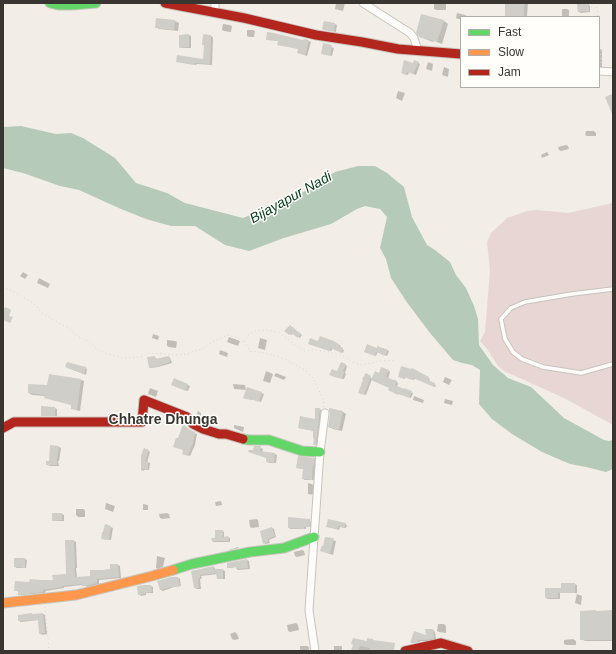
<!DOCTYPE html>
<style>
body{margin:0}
#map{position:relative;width:616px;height:654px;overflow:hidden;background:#f2eee7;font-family:Helvetica,sans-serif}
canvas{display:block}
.frame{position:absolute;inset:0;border:4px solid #393631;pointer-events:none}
.legend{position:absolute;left:460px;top:16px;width:140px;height:72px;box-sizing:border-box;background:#fffefb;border:1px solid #b0aeaa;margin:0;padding:5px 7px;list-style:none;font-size:12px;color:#393631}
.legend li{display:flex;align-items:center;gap:8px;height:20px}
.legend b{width:20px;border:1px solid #b0aeaa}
</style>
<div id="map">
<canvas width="616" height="654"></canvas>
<div class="frame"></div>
<ul class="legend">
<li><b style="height:5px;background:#63d668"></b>Fast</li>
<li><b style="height:5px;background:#ff974d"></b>Slow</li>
<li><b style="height:5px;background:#b3261e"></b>Jam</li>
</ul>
</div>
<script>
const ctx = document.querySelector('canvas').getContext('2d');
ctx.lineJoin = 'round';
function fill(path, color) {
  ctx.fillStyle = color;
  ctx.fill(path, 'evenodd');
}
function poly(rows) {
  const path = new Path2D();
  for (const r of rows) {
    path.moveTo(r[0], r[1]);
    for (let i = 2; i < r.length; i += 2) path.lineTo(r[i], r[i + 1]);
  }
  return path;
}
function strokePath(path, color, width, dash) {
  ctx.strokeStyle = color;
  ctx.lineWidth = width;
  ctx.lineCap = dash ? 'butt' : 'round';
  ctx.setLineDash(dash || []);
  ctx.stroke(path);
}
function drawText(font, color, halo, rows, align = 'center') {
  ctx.font = font + ' Helvetica,sans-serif';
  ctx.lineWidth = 3;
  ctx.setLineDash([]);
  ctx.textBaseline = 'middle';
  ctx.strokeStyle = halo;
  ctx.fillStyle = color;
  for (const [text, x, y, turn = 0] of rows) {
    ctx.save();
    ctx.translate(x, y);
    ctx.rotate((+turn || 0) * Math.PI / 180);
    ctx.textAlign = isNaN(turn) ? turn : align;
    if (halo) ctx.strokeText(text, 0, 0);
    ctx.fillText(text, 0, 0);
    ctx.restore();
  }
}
const green = poly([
 [613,203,613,425,564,398,504,371,498,366,487,349,480,341,485,332,490,270,487,242,491,233,507,218,527,211,537,210,568,213]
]);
const water = poly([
 [21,126,56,134,71,133,83,138,115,158,136,183,167,193,185,203,243,218,299,195,318,182,335,172,358,166,375,166,387,173,404,187,412,217,427,245,435,250,450,262,456,275,466,288,474,306,478,319,479,345,493,365,508,378,531,387,564,418,604,440,609,441,613,440,613,469,606,472,586,467,570,464,542,452,512,434,492,419,479,404,480,370,472,365,462,363,453,360,430,333,406,301,391,278,386,259,380,248,387,217,380,209,365,206,357,209,331,224,284,238,249,251,225,245,195,226,171,226,146,219,121,209,79,190,60,186,23,173,3,168,3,127]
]);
const shadow = poly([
 [336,3,345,3,343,11,335,9],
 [434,3,446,3,446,10,437,10,434,9],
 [506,3,528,3,527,17,509,17,506,15],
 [588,4,590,6,590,12,581,13,579,12],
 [562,9,567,9,569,10,569,17,564,17,562,16],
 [457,13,465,15,467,16,467,17,461,17,461,19,458,19,456,18],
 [157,19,175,21,179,23,178,31,159,29,156,27],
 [444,21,448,24,442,44,434,41,433,42,425,39,420,36],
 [223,24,230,25,232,26,231,32,224,31,222,30],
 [335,24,337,25,336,32,325,30,323,29],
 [247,30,253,30,255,31,254,37,249,37,247,36],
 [189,35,191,36,191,48,182,48,180,47],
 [204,35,211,36,213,37,212,65,197,64,196,65,179,62,204,60,205,46,203,45],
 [267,39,304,42,309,41,311,42,307,56,298,53,299,49,279,41,269,40],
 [324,45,334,48,332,56,324,54],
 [599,48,602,50,602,67,599,67],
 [415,61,420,64,416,75,409,72,408,75,404,74,413,64],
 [428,62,433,64,432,71,426,69],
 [444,67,449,69,448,77,442,75],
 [398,91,405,93,402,101,396,98],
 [586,131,594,131,596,133,596,136,587,136,585,135],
 [566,145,568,146,569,149,561,151,559,150,558,147],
 [547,152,549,155,542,158,541,155],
 [23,272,28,275,25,279,20,276],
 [39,278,50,284,48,288,37,283],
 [291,327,302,335,300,338,293,333,291,335,286,330],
 [153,334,159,336,158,340,152,338],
 [229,337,240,341,238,346,227,342],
 [260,338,267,340,265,350,258,348],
 [167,340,175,341,177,342,176,348,169,347,167,346],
 [319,342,333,342,341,346,340,348,344,350,343,353,333,348,331,351,311,344],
 [383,348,389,351,387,356,378,351,376,356,365,351],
 [220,350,228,353,227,357,219,354],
 [154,357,156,358,157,360,169,357,170,358,172,363,158,367,151,368,149,367],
 [341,363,347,366,345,373,346,374,344,379,332,376,338,372],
 [68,368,85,368,87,369,86,375],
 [412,370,430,379,429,381,436,385,435,387,415,378,414,380,406,376,405,379,400,377],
 [266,371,273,374,270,383,263,381],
 [389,371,390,372,388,379,398,383,397,387,413,393,411,398,401,394,401,395,390,389,390,387,372,379,366,395,359,392,366,375,373,379],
 [276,373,286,377,284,380,274,376],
 [445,377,452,380,449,385,443,382],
 [81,380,84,381,80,411,75,410,72,408,72,405,46,396,32,395,29,393,48,386],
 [175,380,190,386,188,391,175,386],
 [233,384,245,385,246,390,234,389],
 [150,388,158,391,156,397,148,394],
 [247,388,264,394,261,402,253,399,252,400,246,398],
 [414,396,424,400,423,403,413,400],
 [445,399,453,401,452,405,444,403],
 [42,407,55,408,57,409,57,416,44,416,42,415],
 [320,409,321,410,317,445,314,444,315,438,314,431,299,428,316,420],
 [330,409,343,412,346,414,342,431,333,429,329,427,331,414],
 [198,411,201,413,201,416,206,418,204,422,198,418,196,416],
 [234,425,244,427,243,432,234,428],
 [191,432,197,434,195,445,190,456,185,454,184,450],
 [59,447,61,448,59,461,58,461,59,466,50,466,47,465],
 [255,448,261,448,263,449,262,452,275,454,277,455,276,463,269,463,267,461,267,458,254,452],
 [144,449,150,452,147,462,150,463,149,470,144,470,143,471,142,470],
 [314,459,316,460,316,465,315,465,314,480,305,480,303,479,304,469,297,468],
 [308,483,315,485,314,495,308,494],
 [221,501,222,505,216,506,215,502],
 [106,503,115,506,113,512,105,509],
 [143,504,148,505,148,510,143,510],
 [76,509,83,509,85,510,85,517,78,517,76,515],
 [167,513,169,514,170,518,162,519,160,518,159,514],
 [62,514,64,515,64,521,55,521,53,520],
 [256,519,258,520,259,527,252,528,250,527,249,520],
 [306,520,312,522,311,527,306,527,306,529,291,529,289,528],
 [345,524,347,525,346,528,340,527,339,530,328,527],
 [111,527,113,528,111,540,102,539],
 [272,528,274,529,276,537,269,540,270,543,266,544,264,543],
 [223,531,224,532,224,537,228,537,230,538,230,542,214,542,212,541,216,539],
 [326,538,336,541,333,555,321,551,324,547],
 [74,541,76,542,77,568,76,568,77,578,91,577,111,570,111,565,118,565,120,566,121,578,99,580,99,584,88,587,82,585,64,587,64,588,46,591,45,593,22,595,19,594,19,592,15,590,30,583,54,580,67,575],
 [238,547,239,548,227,551,229,550],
 [302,550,304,551,305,555,297,557,295,556,294,552],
 [157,556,165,558,163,567,158,569,156,568],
 [25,559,27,560,26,568,17,568,15,567],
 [247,560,249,561,250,569,238,570,237,569,237,567,230,568,228,567,228,564],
 [213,567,215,568,215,570,223,570,225,571,225,579,219,579,218,578,218,574,201,576,202,579,200,579,201,589,197,589,195,588,192,572],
 [171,578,178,578,180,579,181,586,174,587,163,591,161,590,159,582],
 [562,584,575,584,577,585,577,594,582,596,581,605,575,603,577,593,560,593,560,599,548,599,546,598,562,589],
 [151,586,153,587,153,593,146,593,146,595,141,596,139,594],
 [613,612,613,641,585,641,581,639],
 [43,614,45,615,47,634,42,635,40,633,39,620,21,622,19,621],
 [296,623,298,625,299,630,290,632,288,631,287,625],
 [438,624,444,624,446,626,446,633,439,632,437,631],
 [426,630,433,630,435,632,436,639,427,641,420,641,420,642,413,643,411,642,427,636],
 [235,632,237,634,239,639,234,640,232,639,230,634],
 [353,639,376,651,355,651],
 [573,639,576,641,576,645,566,645,564,644,564,640],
 [300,646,307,646,309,647,309,651,300,651],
 [334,646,342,646,342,651,334,651]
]);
const building = poly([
 [505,3,524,3,524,16,505,16],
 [588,3,589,11,578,12,577,4],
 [421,14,444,20,437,42,429,39,428,40,419,37,416,33],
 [156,18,175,20,174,30,155,28],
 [324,21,335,23,334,31,322,29],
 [267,32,274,33,303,40,304,39,309,40,305,55,297,53,298,49,277,45,278,41,266,40],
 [189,34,189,47,179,48,179,35],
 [203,34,211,35,210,64,195,63,194,65,176,62,177,55,203,59,204,45,202,45],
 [323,43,332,45,330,56,321,54],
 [404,60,413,63,414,60,419,62,413,74,407,72,406,75,401,73],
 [612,94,613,98,613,116,605,97],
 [6,307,11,310,9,316,13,317,10,323,3,320,3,308,5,308],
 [290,325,301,334,298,338,291,333,289,335,284,331],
 [320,336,334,341,340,345,339,346,343,348,341,353,331,348,329,351,308,344,310,338,318,341],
 [367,344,377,348,377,346,388,350,385,356,376,352,375,356,364,352],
 [155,356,155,359,169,356,170,362,156,367,149,368,147,357],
 [67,362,86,367,84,374,65,367],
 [341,362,346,364,343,371,344,372,342,379,329,375,332,369,337,371],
 [401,366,411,369,412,368,429,377,428,380,435,383,434,387,413,378,412,380,404,377,404,379,398,377],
 [381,367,389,370,386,377,397,381,395,385,404,389,404,388,412,391,409,398,399,394,398,395,388,390,389,388,371,380,375,371,379,373],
 [366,373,371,376,364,395,358,393,363,380,362,379],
 [49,374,81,379,77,410,71,409,71,405,44,398,45,395,28,393,28,384,47,385],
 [174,378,188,384,186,391,171,385],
 [247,387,262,392,259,402,251,399,250,400,243,398],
 [41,406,55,407,55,416,41,416],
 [315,408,320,408,316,445,313,445,314,438,313,438,313,431,298,428,300,416,315,419],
 [329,408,343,411,339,430,328,427,330,414,329,410],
 [183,424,190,430,195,432,193,443,188,456,182,454,183,450,173,447,176,438,178,438],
 [50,445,59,446,57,460,57,465,46,465,46,461,49,461],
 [254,446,261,446,260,451,275,453,274,463,266,462,266,458,248,452,249,450,253,450],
 [144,448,149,450,145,461,148,461,148,470,142,469,142,471,141,470,141,455],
 [298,456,315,458,314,465,313,465,312,480,302,479,303,469,296,468],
 [52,513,62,513,62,520,52,521],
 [288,517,310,519,310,527,304,527,305,529,288,528],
 [328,519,346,523,344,528,338,526,338,529,326,527],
 [105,524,111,526,109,540,101,539,102,532,103,532],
 [272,527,275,536,268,539,268,542,263,544,260,531],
 [215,530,223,530,223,537,228,536,229,541,212,541,211,538,215,538],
 [325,537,334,538,330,554,320,551,322,545,323,546],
 [65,540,74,540,75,568,74,568,75,577,90,576,90,570,102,570,110,569,110,564,118,564,119,577,97,579,97,583,85,586,82,586,82,584,62,586,62,587,43,590,43,592,18,595,18,591,14,591,15,581,29,582,30,579,40,580,53,580,52,575,66,574],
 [14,558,25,558,25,568,14,567],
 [247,559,248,568,236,569,236,567,227,568,227,563],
 [214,566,214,569,223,569,223,579,217,579,216,573,200,575,200,578,198,579,199,588,194,588,191,571],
 [171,577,178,577,180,586,171,587,160,590,157,581],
 [561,583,575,583,575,593,558,593,558,598,545,598,545,588,561,588],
 [144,585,151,585,152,592,145,593,145,594,138,595,137,586],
 [596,610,596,611,613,610,613,640,580,640,580,611],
 [32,613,32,614,43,613,45,633,39,634,38,620,18,621,18,615],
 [425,629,433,629,434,638,425,640,418,640,418,642,410,643,414,631,426,635],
 [353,638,367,641,367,638,373,639,373,640,395,643,394,651,369,651,370,648,360,646,358,651,353,651,351,650,353,645,351,644]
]);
const path = poly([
 [596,3,598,17],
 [599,34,601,63],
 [3,286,23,297,35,305,42,313,59,323,67,327,79,337,90,342,98,350,108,354,122,358,140,357,150,353,176,355,187,354,197,350,202,349,212,342,228,335,236,337,243,341],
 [324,407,323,399,313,378,305,370,282,358,266,353,250,351,244,341,247,336,255,331,267,330,280,333,303,351,312,350,331,352,346,357,352,362,361,365,380,361,396,360],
 [45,607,49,651]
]);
const lane = poly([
 [613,289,572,294,525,302,511,308,501,319,505,339,513,352,522,359,543,367,581,373,613,364]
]);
const street = poly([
 [215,3,215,9,216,13],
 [363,3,410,33,414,38,418,51],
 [599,71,613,72],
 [315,651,309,610,320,452,325,413]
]);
const fast = poly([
 [50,3,58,5,74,5,96,3],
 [243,439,249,440,269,440,302,451,320,452],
 [173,570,192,564,250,552,284,548,314,537]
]);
const slow = poly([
 [3,603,76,595,152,576,173,570]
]);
const jam = poly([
 [165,3,244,18,316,35,362,42,398,49,461,54],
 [3,428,14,422,142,422,144,400,187,417,193,424,203,429,219,434,226,434,243,439],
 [405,651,441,643,468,651]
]);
const waterNames = [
 ["Bijayapur Nadi",291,198,-29]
];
const neighbourhoodNames = [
 ["Chhatre Dhunga",163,420]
];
fill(green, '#e7d6d3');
fill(water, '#b6caba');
fill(shadow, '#0003');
fill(building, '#cfcec9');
strokePath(lane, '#c7c4be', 5.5);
strokePath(street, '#c7c4be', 9);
strokePath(fast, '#c7c4be', 11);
strokePath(slow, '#c7c4be', 11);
strokePath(jam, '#c7c4be', 11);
strokePath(path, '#d8d7d5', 1, [1, 3]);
strokePath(lane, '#fdfcfb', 3.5);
strokePath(street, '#fdfcfb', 7);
strokePath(fast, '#63d668', 9);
strokePath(slow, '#ff974d', 9);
strokePath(jam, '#b3261e', 9);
drawText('italic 14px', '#053b1f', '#fffefb', waterNames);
drawText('bold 14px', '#393631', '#fffefb', neighbourhoodNames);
</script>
